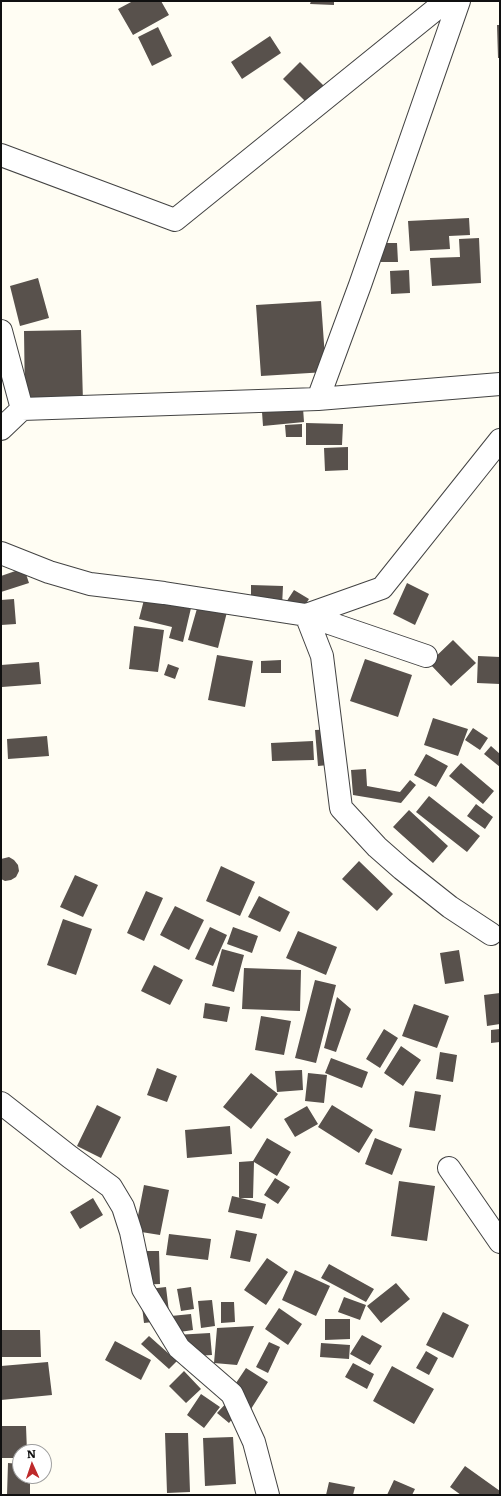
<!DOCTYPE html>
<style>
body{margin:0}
#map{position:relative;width:501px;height:1496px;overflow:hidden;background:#fffdf3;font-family:Literata,serif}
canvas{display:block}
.frame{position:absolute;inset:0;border:2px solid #101010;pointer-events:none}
.north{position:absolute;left:12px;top:1444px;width:40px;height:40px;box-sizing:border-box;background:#fff;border:1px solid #9f9f9f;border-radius:50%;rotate:357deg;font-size:11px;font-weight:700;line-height:16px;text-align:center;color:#101010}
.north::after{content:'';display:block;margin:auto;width:14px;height:18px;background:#be2a2b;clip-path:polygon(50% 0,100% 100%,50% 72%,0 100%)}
</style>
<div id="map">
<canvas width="501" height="1496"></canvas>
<div class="frame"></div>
<div class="north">N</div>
</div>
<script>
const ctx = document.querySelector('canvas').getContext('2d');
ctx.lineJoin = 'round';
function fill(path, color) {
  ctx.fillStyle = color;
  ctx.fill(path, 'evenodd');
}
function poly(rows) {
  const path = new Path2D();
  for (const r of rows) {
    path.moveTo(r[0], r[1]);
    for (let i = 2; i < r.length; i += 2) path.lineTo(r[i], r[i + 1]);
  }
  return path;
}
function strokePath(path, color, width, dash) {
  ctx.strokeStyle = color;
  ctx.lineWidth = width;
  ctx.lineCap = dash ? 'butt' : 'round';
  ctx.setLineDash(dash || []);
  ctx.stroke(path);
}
const building = poly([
 [133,1,161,1,169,15,133,35,118,9],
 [311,1,334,1,334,5,310,4],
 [497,25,500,25,500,58,498,58],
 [158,27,172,56,152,66,138,37],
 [270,36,281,53,242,79,231,62],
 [300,62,326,88,309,105,283,79],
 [469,218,470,235,449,236,450,249,410,251,408,221],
 [479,238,481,283,432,286,430,258,460,257,459,239],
 [380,243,397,243,398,262,381,262],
 [409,270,410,293,391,294,390,271],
 [38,278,49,318,20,326,10,286],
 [321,301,326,372,261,376,256,305],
 [81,330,83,402,25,403,24,331],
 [303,408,304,422,263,426,262,412],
 [306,423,343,424,342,445,306,445],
 [302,424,302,437,286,437,285,425],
 [348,447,348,470,325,471,324,448],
 [24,568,29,583,1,592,1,576],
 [407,583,429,594,415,625,393,614],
 [251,585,283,586,282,606,251,604],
 [294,590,309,599,294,622,279,613],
 [145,596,191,608,183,642,169,638,172,627,139,619],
 [14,599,16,624,1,625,1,600],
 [198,605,227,612,218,648,188,640],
 [134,626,164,630,158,672,129,669],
 [453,640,476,663,451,686,429,663],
 [217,655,253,661,245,707,208,700],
 [478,656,500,657,500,684,477,683],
 [365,659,412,675,398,717,350,701],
 [281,660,281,673,261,673,261,661],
 [39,662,41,684,2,687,1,665],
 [168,664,179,668,175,679,164,675],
 [433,718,468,729,458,756,424,745],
 [473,728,488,738,480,750,465,740],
 [336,729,339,764,318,766,315,730],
 [47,736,49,756,8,759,7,739],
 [313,741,314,760,272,761,271,743],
 [491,746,500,754,500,767,484,754],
 [426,754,448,766,436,787,414,775],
 [461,763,494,791,483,804,449,776],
 [366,769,367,786,400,792,410,780,416,785,401,803,353,795,351,770],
 [429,796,480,836,467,852,416,812],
 [476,804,493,817,485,829,467,816],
 [409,810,448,846,433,863,393,827],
 [9,857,14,860,18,865,19,871,16,877,11,880,5,881,1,879,1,859],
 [359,861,393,894,377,911,342,879],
 [221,866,255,882,240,916,206,901],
 [75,875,98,885,83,917,60,907],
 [146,891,163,898,144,941,127,933],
 [259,896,290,912,280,932,248,917],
 [175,906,204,920,189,950,160,935],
 [63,919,92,929,76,975,47,965],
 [210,927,227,935,213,966,195,959],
 [233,927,258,936,252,953,227,944],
 [298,931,337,947,326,975,286,958],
 [222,949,244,955,234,992,212,986],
 [459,950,464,981,445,984,440,953],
 [154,965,183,980,170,1005,141,991],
 [244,968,301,970,300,1011,242,1009],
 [315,980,336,985,316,1063,295,1058],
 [500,993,500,1024,487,1026,484,995],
 [337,997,351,1009,336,1052,324,1048],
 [205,1003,230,1007,227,1022,203,1018],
 [414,1004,449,1016,437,1048,402,1036],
 [261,1016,291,1021,284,1055,255,1050],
 [384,1029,398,1038,380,1068,366,1059],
 [500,1029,500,1042,491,1043,491,1030],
 [401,1046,421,1060,403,1086,384,1073],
 [440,1052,457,1055,453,1082,436,1079],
 [331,1058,368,1072,362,1088,325,1073],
 [157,1068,177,1076,167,1102,147,1095],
 [302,1070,303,1090,277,1092,275,1071],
 [251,1073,278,1094,251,1129,223,1107],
 [308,1073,327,1075,324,1103,305,1101],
 [415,1091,441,1095,435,1131,409,1127],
 [97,1105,121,1117,101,1158,77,1146],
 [332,1105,373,1130,359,1153,318,1127],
 [307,1106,318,1124,295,1137,284,1119],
 [230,1126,232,1154,187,1158,185,1130],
 [267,1138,291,1152,277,1176,254,1162,253,1198,239,1198,239,1162,253,1161],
 [375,1138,402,1149,392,1175,365,1164],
 [275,1178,290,1187,278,1204,264,1195],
 [399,1181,435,1186,427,1241,391,1236],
 [144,1185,169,1190,160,1235,135,1231],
 [232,1196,266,1204,262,1219,228,1212],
 [93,1198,103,1215,80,1229,70,1212],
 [236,1230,257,1234,250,1262,230,1258],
 [169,1234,211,1239,208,1260,166,1255],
 [134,1251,159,1251,160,1284,135,1285],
 [267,1258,288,1272,266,1305,244,1290],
 [329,1264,374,1289,366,1302,321,1278],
 [295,1270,330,1286,316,1316,282,1300],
 [396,1283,410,1299,381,1323,367,1306],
 [166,1287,170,1320,144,1323,140,1290],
 [191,1287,194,1309,181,1311,177,1289],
 [344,1297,366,1305,360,1320,338,1312],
 [212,1300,215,1326,201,1328,198,1301],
 [221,1302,234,1302,235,1322,221,1323],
 [279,1308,302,1324,288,1345,265,1329],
 [443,1312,469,1325,453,1358,426,1345],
 [191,1314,193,1330,173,1333,171,1316],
 [325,1319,350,1319,350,1339,325,1340],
 [254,1326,237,1365,214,1363,217,1328],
 [1,1330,40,1330,41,1357,1,1357],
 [210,1333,212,1355,177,1357,175,1335],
 [362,1335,382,1346,370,1365,350,1354],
 [149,1336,177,1361,169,1369,141,1344],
 [115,1341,151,1360,141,1380,105,1360],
 [269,1342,280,1347,268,1373,256,1367],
 [321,1343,350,1345,349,1359,320,1357],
 [426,1351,438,1358,429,1375,416,1368],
 [48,1362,52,1395,1,1400,1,1366],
 [353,1363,374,1374,367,1389,345,1377],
 [392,1366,434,1389,414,1424,373,1401],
 [246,1368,268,1382,251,1409,228,1395],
 [184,1371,201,1389,186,1403,169,1386],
 [201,1394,220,1407,204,1428,187,1415],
 [230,1399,241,1408,229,1423,217,1413],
 [1,1426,26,1426,27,1452,20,1452,20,1458,1,1458],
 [165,1433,188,1433,190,1492,167,1493],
 [233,1437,236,1484,205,1486,203,1438],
 [8,1463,20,1464,20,1476,30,1476,30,1495,7,1495],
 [465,1466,500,1491,500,1495,461,1495,450,1487],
 [394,1480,415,1489,412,1495,387,1495],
 [329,1482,355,1487,353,1495,326,1495]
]);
const minor = poly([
 [459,1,360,285,318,399,500,384],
 [1,155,175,220,446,1],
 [1,331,22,409],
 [1,429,22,409,318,399],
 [1,553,49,572,90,584,164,593,306,615,426,656],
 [306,615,322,656,341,808,377,847,402,869,450,907,491,934],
 [306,615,382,588,500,440],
 [1,1103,70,1157,111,1187,123,1207,131,1232,143,1289,179,1348,232,1394,254,1442,268,1495],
 [449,1168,500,1242]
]);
fill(building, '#58514c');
strokePath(minor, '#434343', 24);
strokePath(minor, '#fff', 22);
</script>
